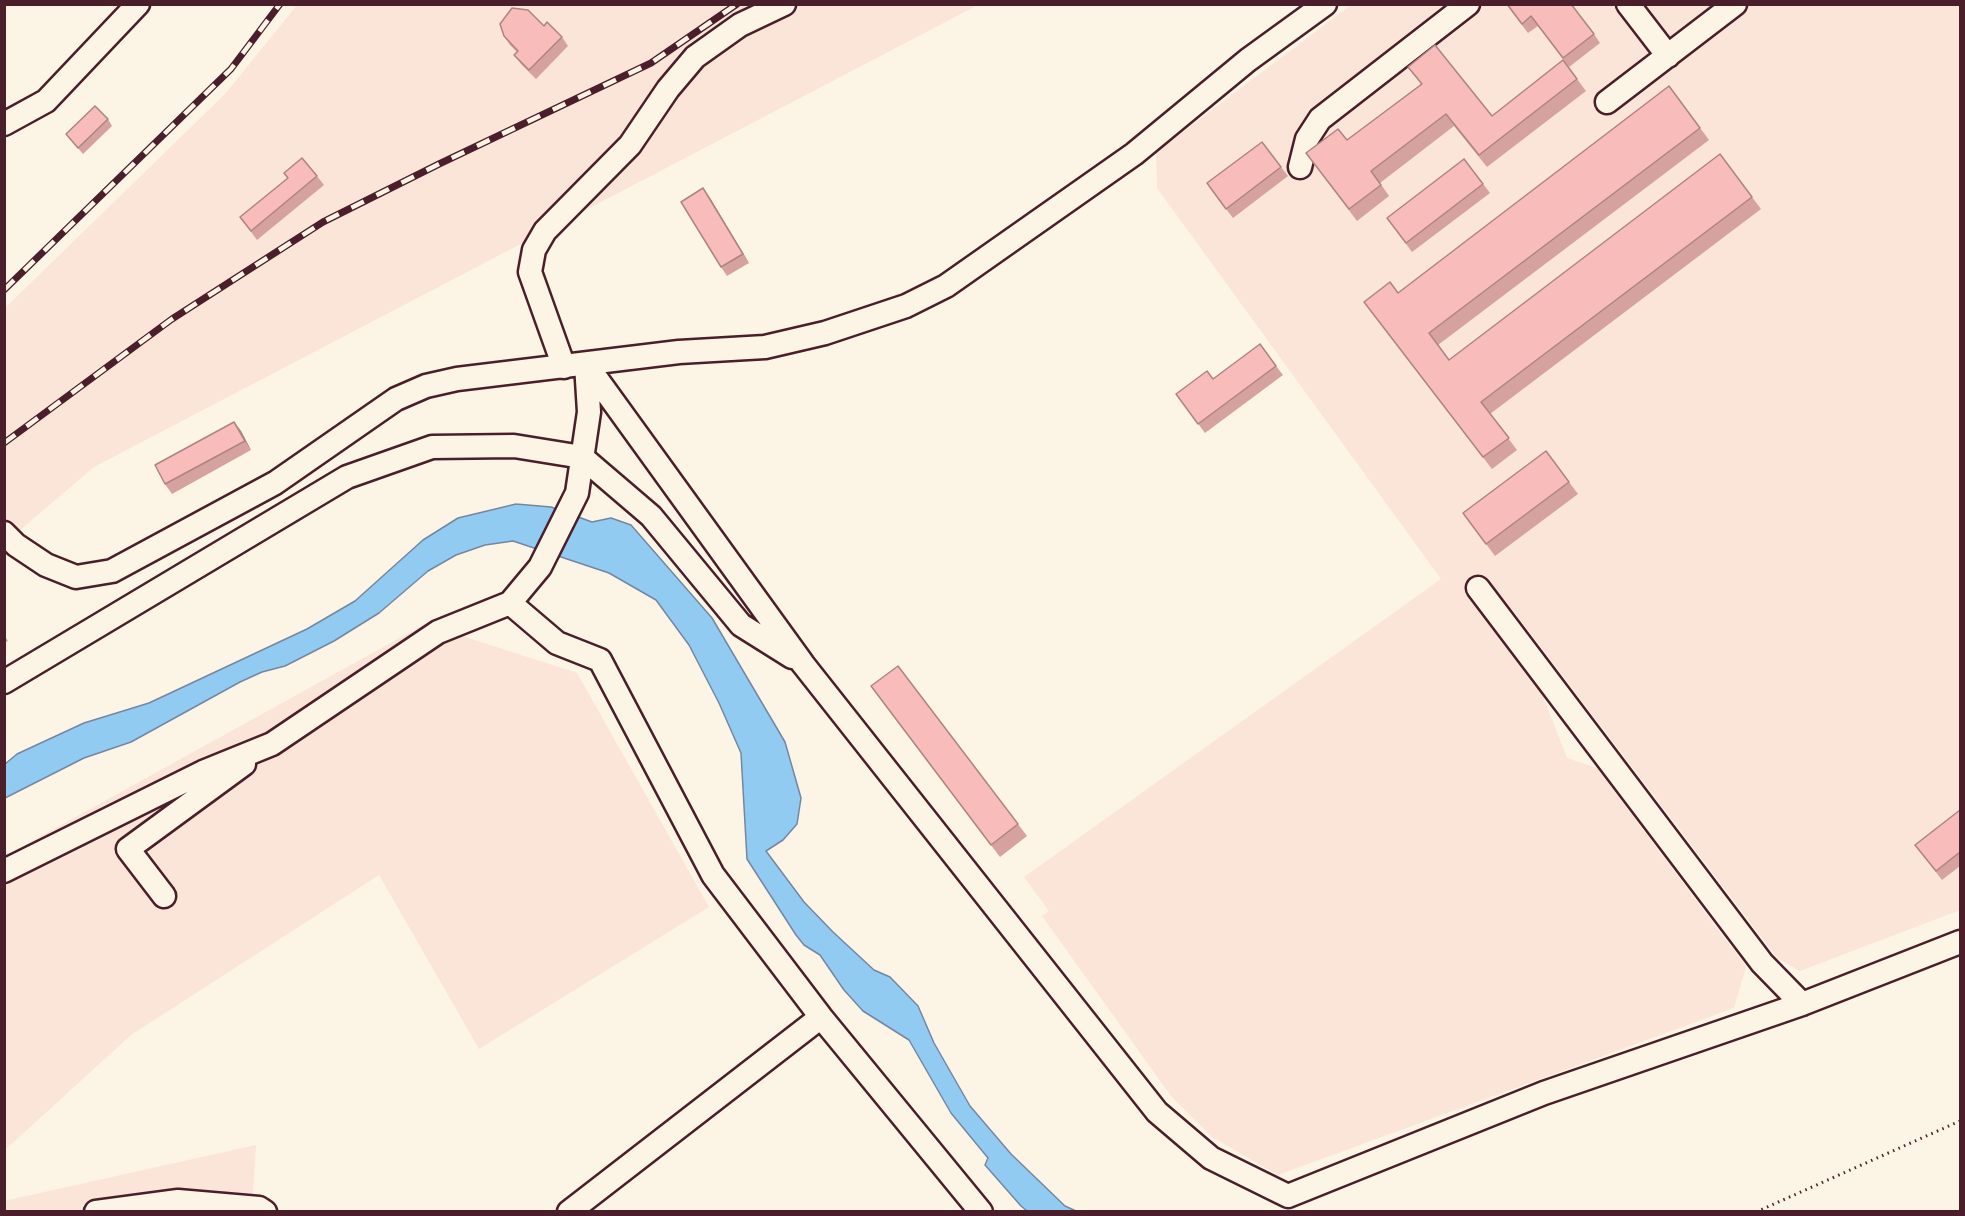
<!DOCTYPE html>
<style>
body{margin:0}
#map{position:relative;width:1965px;height:1216px;overflow:hidden;background:#fcf5e5;font-family:"Gochi Hand",sans-serif}
canvas{display:block}
.frame{position:absolute;inset:0;border:6px solid #4a1f2b;pointer-events:none}
</style>
<div id="map">
<canvas width="1965" height="1216"></canvas>
<div class="frame"></div>
</div>
<script>
const ctx = document.querySelector('canvas').getContext('2d');
ctx.lineJoin = 'round';
function fill(path, color) {
  ctx.fillStyle = color;
  ctx.fill(path, 'evenodd');
}
function poly(rows) {
  const path = new Path2D();
  for (const r of rows) {
    path.moveTo(r[0], r[1]);
    for (let i = 2; i < r.length; i += 2) path.lineTo(r[i], r[i + 1]);
  }
  return path;
}
function strokePath(path, color, width, dash) {
  ctx.strokeStyle = color;
  ctx.lineWidth = width;
  ctx.lineCap = dash ? 'butt' : 'round';
  ctx.setLineDash(dash || []);
  ctx.stroke(path);
}
const built = poly([
 [297,5,978,5,94,467,5,543,5,308,226,93],
 [1351,5,1960,5,1960,910,1800,971,1778,959,1512,609,1479,611,1539,686,1567,758,1597,768,1746,967,1734,1008,1278,1175,1212,1137,1171,1096,1042,916,1049,911,1024,877,1441,579,1157,188,1156,152],
 [425,624,577,673,709,907,479,1049,379,875,131,1035,5,1150,5,856],
 [256,1145,252,1211,5,1212,4,1201]
]);
const water = poly([
 [516,504,551,507,592,522,611,518,631,525,712,618,785,742,801,798,797,824,783,840,766,851,804,902,833,932,874,970,890,977,918,1006,934,1043,970,1106,1011,1154,1065,1206,1076,1211,1027,1211,1021,1206,985,1165,988,1158,951,1113,909,1040,863,1011,844,990,820,955,804,945,796,935,747,859,741,753,719,703,689,645,656,600,609,573,513,541,485,545,456,555,428,571,379,613,334,641,285,666,262,672,240,682,131,742,84,758,5,798,5,764,17,754,84,723,149,703,307,629,355,601,423,540,458,518,516,504]
]);
const path = poly([
 [1756,1212,1960,1121]
]);
const minor = poly([
 [1628,4,1668,56],
 [1607,102,1735,4],
 [4,124,46,101,138,4],
 [1300,167,1307,139,1320,119,1468,4],
 [586,364,803,664,1157,1112,1211,1158,1288,1196,1544,1093,1802,1004,1960,942],
 [564,367,530,272,534,250,545,231,630,145,668,89,695,57,740,25,784,4],
 [4,533,16,545,46,565,76,577,112,571,275,483,396,399,426,386,457,379,679,352,765,347,825,333,906,306,946,286,1134,154,1248,60,1325,4],
 [1478,588,1762,963,1802,1004],
 [510,603,557,643,600,660,713,875,821,1017,981,1212],
 [4,682,347,477,432,447,514,446,582,457,651,516,741,625,792,657],
 [4,871,203,772,272,744,438,632,510,603,540,567,577,493,589,412,586,364],
 [164,896,128,849,244,764],
 [96,1212,178,1201,259,1208,265,1212],
 [569,1212,821,1017]
]);
const rail = poly([
 [4,290,231,69,280,4],
 [4,443,172,319,323,222,439,164,651,63,737,4]
]);
const wall = poly([
 [1506,4,1594,34,1600,43,1569,67,1538,26,1528,33],
 [544,26,562,37,568,46,536,79,521,64,514,55,517,52,510,45,504,36],
 [1408,67,1492,116,1577,79,1586,91,1487,167,1454,126,1380,183,1389,196,1357,221,1306,153,1347,140,1421,84],
 [1669,86,1709,140,1438,345,1449,360,1752,197,1761,209,1490,414,1517,450,1492,469,1364,302,1398,293],
 [108,119,112,126,83,154,66,134],
 [1464,159,1490,193,1412,252,1387,218],
 [1281,167,1288,176,1233,218,1213,192],
 [284,173,317,176,324,185,257,240,240,217,288,178],
 [710,198,749,263,727,276,721,267],
 [1276,366,1283,375,1205,433,1176,394,1213,379],
 [234,422,241,431,251,450,172,494,165,484],
 [1569,482,1578,494,1495,556,1463,513],
 [4,635,8,641,4,643],
 [871,686,1018,824,1027,836,1000,857],
 [1960,810,1960,866,1942,880,1915,845]
]);
const shadedWall = poly([
 [703,188,710,198,749,263,743,254],
 [234,422,241,431,251,450,245,441]
]);
const building = poly([
 [1507,4,1571,4,1594,34,1563,58,1531,16,1522,24,1507,4],
 [512,8,528,10,544,26,547,22,562,37,529,70,514,55,518,51,504,36,500,24,512,8],
 [1435,45,1492,116,1563,60,1577,79,1479,155,1446,114,1371,171,1381,185,1349,209,1306,153,1338,129,1347,140,1422,84,1408,67,1435,45],
 [1669,86,1700,128,1429,333,1449,360,1720,154,1752,197,1481,402,1509,438,1483,457,1364,302,1390,282,1398,293,1669,86],
 [95,106,108,119,78,148,66,134,95,106],
 [1262,142,1281,167,1226,209,1207,183,1262,142],
 [302,158,317,176,251,231,240,217,288,178,284,173,302,158],
 [1464,159,1483,184,1406,243,1387,218,1464,159],
 [703,188,743,254,721,267,681,202,703,188],
 [1260,344,1276,366,1198,424,1176,394,1207,371,1213,379,1260,344],
 [234,422,245,441,165,484,155,465,234,422],
 [1546,451,1569,482,1486,544,1463,513,1546,451],
 [898,666,1018,824,991,845,871,686,898,666],
 [1960,810,1960,852,1936,871,1915,845,1960,810]
]);
fill(built, '#fbe4d8');
fill(water, '#92cbf1');
strokePath(water, '#7586a2', 1.5);
strokePath(minor, '#4a1f2b', 27);
strokePath(path, '#4a1f2b', 3, [1.5, 4.5]);
strokePath(minor, '#fcf5e5', 22);
strokePath(rail, '#4a1f2b', 7);
strokePath(rail, '#fcf5e5', 4.5, [14]);
fill(wall, '#d5a2a0');
fill(shadedWall, '#ae8482');
fill(building, '#f8bcba');
strokePath(building, '#ae8482', 1.5);
</script>
